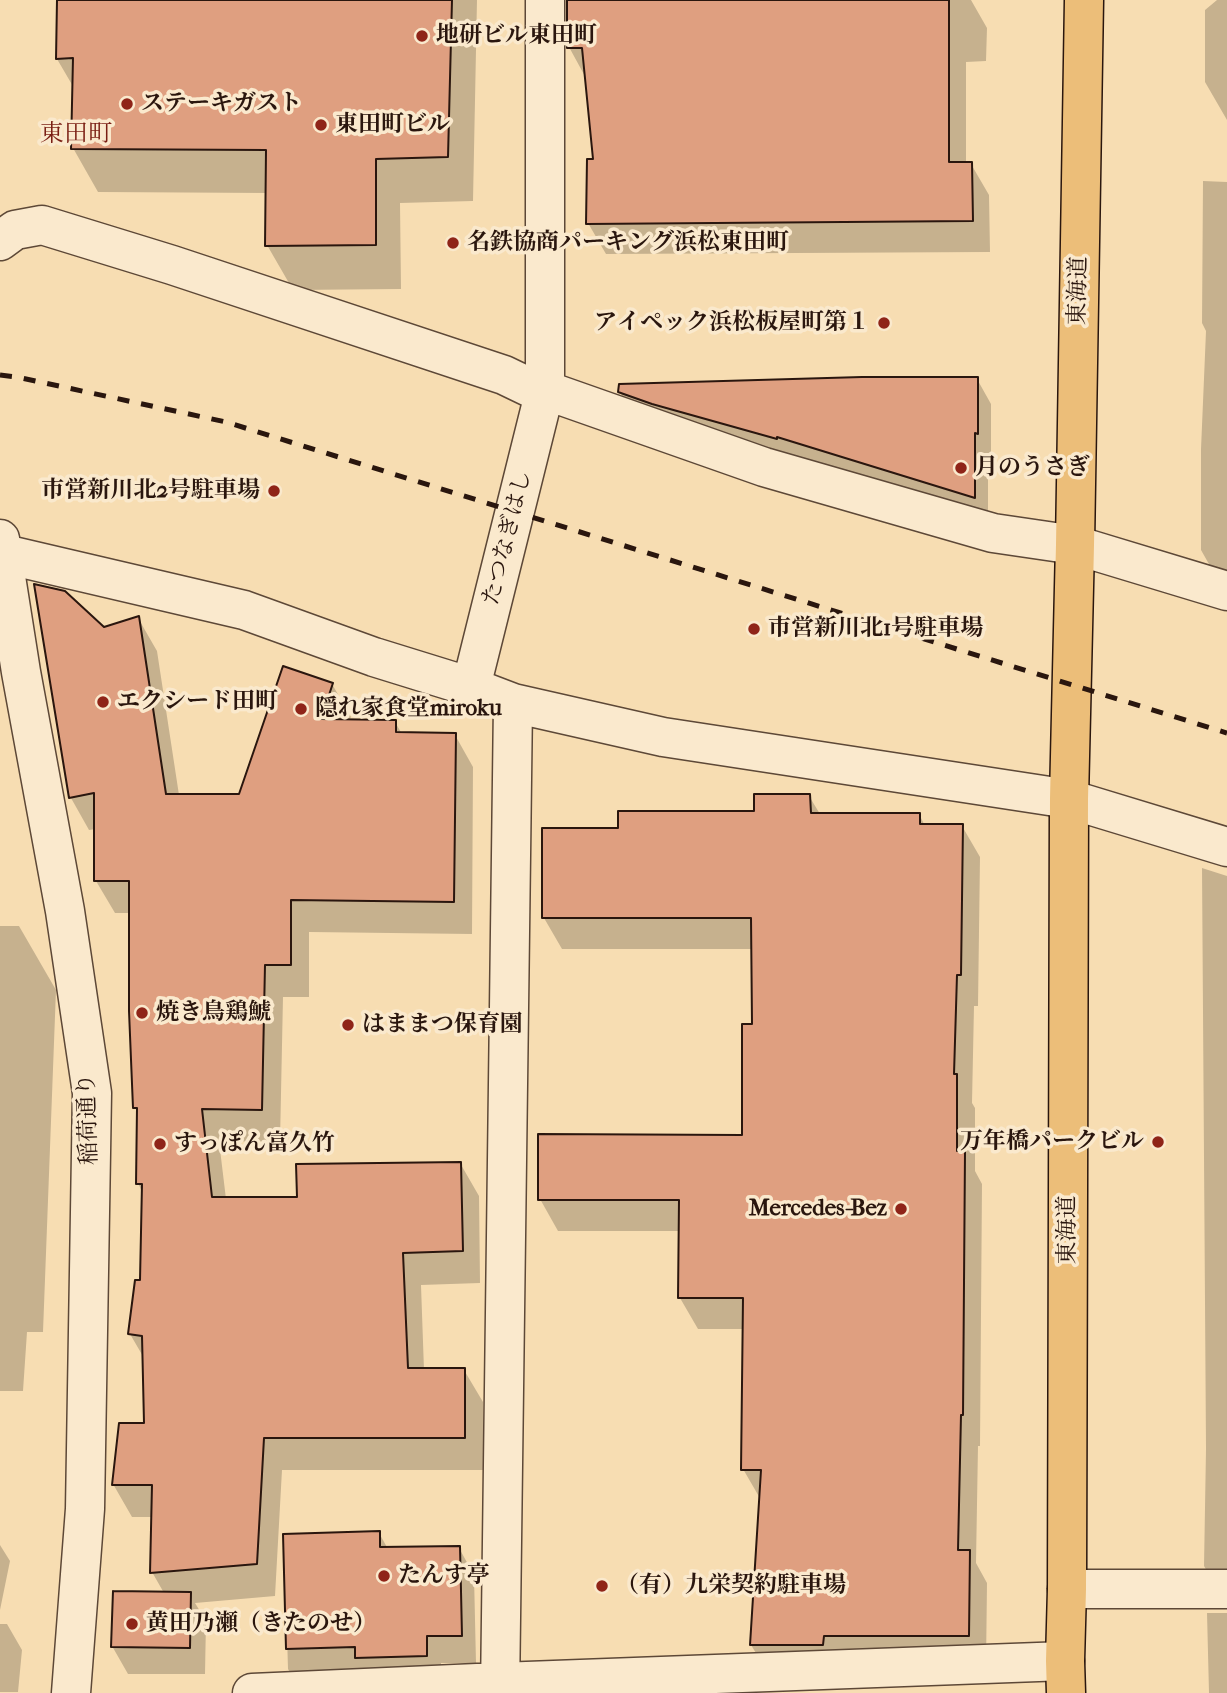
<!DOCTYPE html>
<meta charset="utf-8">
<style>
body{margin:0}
canvas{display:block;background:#f7ddb2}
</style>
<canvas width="1227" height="1693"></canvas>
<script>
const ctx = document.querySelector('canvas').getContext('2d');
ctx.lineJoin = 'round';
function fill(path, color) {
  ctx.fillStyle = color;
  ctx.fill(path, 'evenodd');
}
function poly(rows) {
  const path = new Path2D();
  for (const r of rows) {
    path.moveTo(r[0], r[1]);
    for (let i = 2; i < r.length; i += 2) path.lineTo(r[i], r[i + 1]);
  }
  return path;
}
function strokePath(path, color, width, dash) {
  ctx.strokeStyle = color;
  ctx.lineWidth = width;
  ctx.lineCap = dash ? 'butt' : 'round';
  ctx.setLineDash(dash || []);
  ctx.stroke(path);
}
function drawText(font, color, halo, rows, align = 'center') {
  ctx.font = font + ' "IM FELL French Canon","Noto Serif JP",serif';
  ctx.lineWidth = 7;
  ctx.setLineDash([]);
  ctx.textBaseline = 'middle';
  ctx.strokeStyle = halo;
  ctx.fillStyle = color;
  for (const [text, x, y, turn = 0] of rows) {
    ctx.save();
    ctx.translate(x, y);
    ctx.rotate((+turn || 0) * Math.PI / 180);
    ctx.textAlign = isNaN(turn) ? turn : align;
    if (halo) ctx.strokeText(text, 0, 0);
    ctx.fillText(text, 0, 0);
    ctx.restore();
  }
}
const shadow = poly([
 [59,0,477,0,473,201,400,203,401,289,293,290,267,245,267,193,98,192,73,148,74,88,57,59],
 [569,0,971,0,987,28,986,61,966,62,966,164,971,164,989,195,990,252,606,254,588,223,595,161,587,80,569,47],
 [1217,0,1227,0,1227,120,1205,82,1205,10],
 [1203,181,1227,182,1227,596,1201,550,1201,449,1206,331,1202,323],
 [977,379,991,404,991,458,988,458,988,522,634,418,620,392],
 [37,586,103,629,138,618,157,651,179,795,241,795,332,684,351,717,349,721,395,722,402,734,455,735,473,767,472,934,309,932,309,997,283,997,280,1142,219,1141,226,1199,299,1199,460,1163,479,1196,480,1283,421,1285,424,1370,464,1370,483,1402,483,1470,282,1470,275,1596,195,1603,206,1621,205,1674,128,1674,112,1646,164,1593,152,1572,153,1517,132,1517,113,1484,146,1425,144,1358,130,1334,142,1282,143,1194,138,1183,139,1114,135,1107,131,913,115,913,96,881,96,829,89,830,71,798],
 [809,796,820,814,919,814,925,826,962,826,980,857,978,1006,974,1006,972,1103,975,1108,975,1171,982,1184,980,1446,978,1446,976,1563,987,1583,986,1667,770,1676,751,1645,761,1500,743,1469,744,1329,698,1329,680,1298,680,1231,558,1231,540,1199,744,1137,754,1026,753,949,562,949,544,918,620,830,756,813],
 [1202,868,1227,876,1227,1606,1204,1566,1206,1449],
 [0,926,19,926,56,990,43,1332,27,1332,23,1391,0,1391],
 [379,1533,388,1549,459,1548,474,1575,476,1663,441,1663,441,1683,302,1693,288,1669,284,1536],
 [0,1545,10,1561,0,1610],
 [1207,1613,1227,1613,1227,1693,1209,1693],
 [0,1624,7,1624,22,1650,18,1692,0,1692]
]);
const building = poly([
 [57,0,452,0,448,157,376,159,376,245,265,246,266,150,71,149,73,58,56,59,57,0],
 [567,0,949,0,949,162,972,162,973,221,586,224,587,159,593,159,582,48,567,48,567,0],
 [862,377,978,377,978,434,975,433,975,498,777,437,777,439,652,404,618,392,619,384,862,377],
 [34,584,65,591,104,627,139,616,166,794,239,794,283,666,333,683,321,719,396,720,396,732,456,733,454,902,291,900,291,965,265,965,262,1110,202,1109,212,1197,297,1197,296,1164,461,1162,463,1251,403,1253,408,1368,465,1368,465,1438,264,1438,257,1564,150,1573,152,1485,112,1485,119,1423,144,1423,142,1336,128,1334,135,1280,140,1280,142,1184,136,1184,137,1108,133,1108,129,1011,129,881,94,881,94,793,69,798,34,584],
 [754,794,810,794,811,813,920,813,920,824,963,824,961,975,957,975,954,1074,957,1074,957,1151,965,1151,963,1415,961,1415,958,1550,970,1550,969,1636,824,1636,823,1645,750,1645,761,1470,741,1470,743,1298,678,1298,679,1200,538,1200,538,1134,742,1135,742,1024,752,1024,751,918,542,918,542,828,618,828,618,811,754,811,754,794],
 [380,1531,380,1547,460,1546,462,1636,427,1636,427,1656,355,1658,355,1647,286,1649,283,1534,380,1531],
 [113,1591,191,1592,190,1648,111,1647,113,1591]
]);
const street = poly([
 [0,241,15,230,42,225,172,265,504,375,531,388,545,390,764,467,993,533,1075,545,1227,591],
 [0,539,21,672,65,911,92,1093,85,1509,71,1693],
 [0,553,244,610,374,657,471,687,513,703,663,737,1069,799,1227,847],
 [471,687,545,390,545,0],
 [1067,1589,1227,1589],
 [252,1693,500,1682,1065,1661],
 [500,1693,513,703]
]);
const highway = poly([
 [1066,1693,1065,1661,1067,1589,1069,799,1075,545,1084,0]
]);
const rail = poly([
 [0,375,17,377,226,422,1227,733]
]);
const markers = [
 [422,36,7,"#8f2418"],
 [127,104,7,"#8f2418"],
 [321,125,7,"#8f2418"],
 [453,243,7,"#8f2418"],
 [884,323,7,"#8f2418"],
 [961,468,7,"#8f2418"],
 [274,491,7,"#8f2418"],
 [754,629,7,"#8f2418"],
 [103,702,7,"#8f2418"],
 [301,709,7,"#8f2418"],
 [142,1013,7,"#8f2418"],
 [348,1025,7,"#8f2418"],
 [1158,1142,7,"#8f2418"],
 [160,1144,7,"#8f2418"],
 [901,1209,7,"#8f2418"],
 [384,1576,7,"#8f2418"],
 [602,1586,7,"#8f2418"],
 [132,1624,7,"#8f2418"]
];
const poiNames = [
 ["地研ビル東田町",436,36],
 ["ステーキガスト",141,104],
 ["東田町ビル",335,125],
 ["名鉄協商パーキング浜松東田町",467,243],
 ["アイペック浜松板屋町第１",870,323,"right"],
 ["月のうさぎ",975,468],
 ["市営新川北2号駐車場",260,491,"right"],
 ["市営新川北1号駐車場",768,629],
 ["エクシード田町",117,702],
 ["隠れ家食堂miroku",315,709],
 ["焼き鳥鶏鯱",156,1013],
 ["はままつ保育園",362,1025],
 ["万年橋パークビル",1144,1142,"right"],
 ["すっぽん富久竹",174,1144],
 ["Mercedes-Bez",887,1209,"right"],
 ["たんす亭",398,1576],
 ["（有）九栄契約駐車場",616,1586],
 ["黄田乃瀬（きたのせ）",146,1624]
];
const streetNames = [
 ["東海道",1079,291,-89],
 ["たつなぎはし",508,538,-76],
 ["稲荷通り",89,1119,-92],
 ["東海道",1068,1230,-90]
];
const neighbourhoodNames = [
 ["東田町",76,135]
];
fill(shadow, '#0003');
fill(building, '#df9f80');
strokePath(building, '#2a160e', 2);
strokePath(street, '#5d4837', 41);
strokePath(highway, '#2a160e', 41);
strokePath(street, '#fae9cd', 38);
strokePath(highway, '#ecbe79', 38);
strokePath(rail, '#2a160e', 5, [12, 12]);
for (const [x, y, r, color] of markers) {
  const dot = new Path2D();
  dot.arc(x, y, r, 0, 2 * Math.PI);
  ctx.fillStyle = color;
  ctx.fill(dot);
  strokePath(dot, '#fae9cd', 2.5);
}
drawText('bold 23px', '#2a160e', '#fae9cd', poiNames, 'left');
drawText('23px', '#2a160e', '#fae9cd', streetNames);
drawText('24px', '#7a1f14', '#fae9cd', neighbourhoodNames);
</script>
